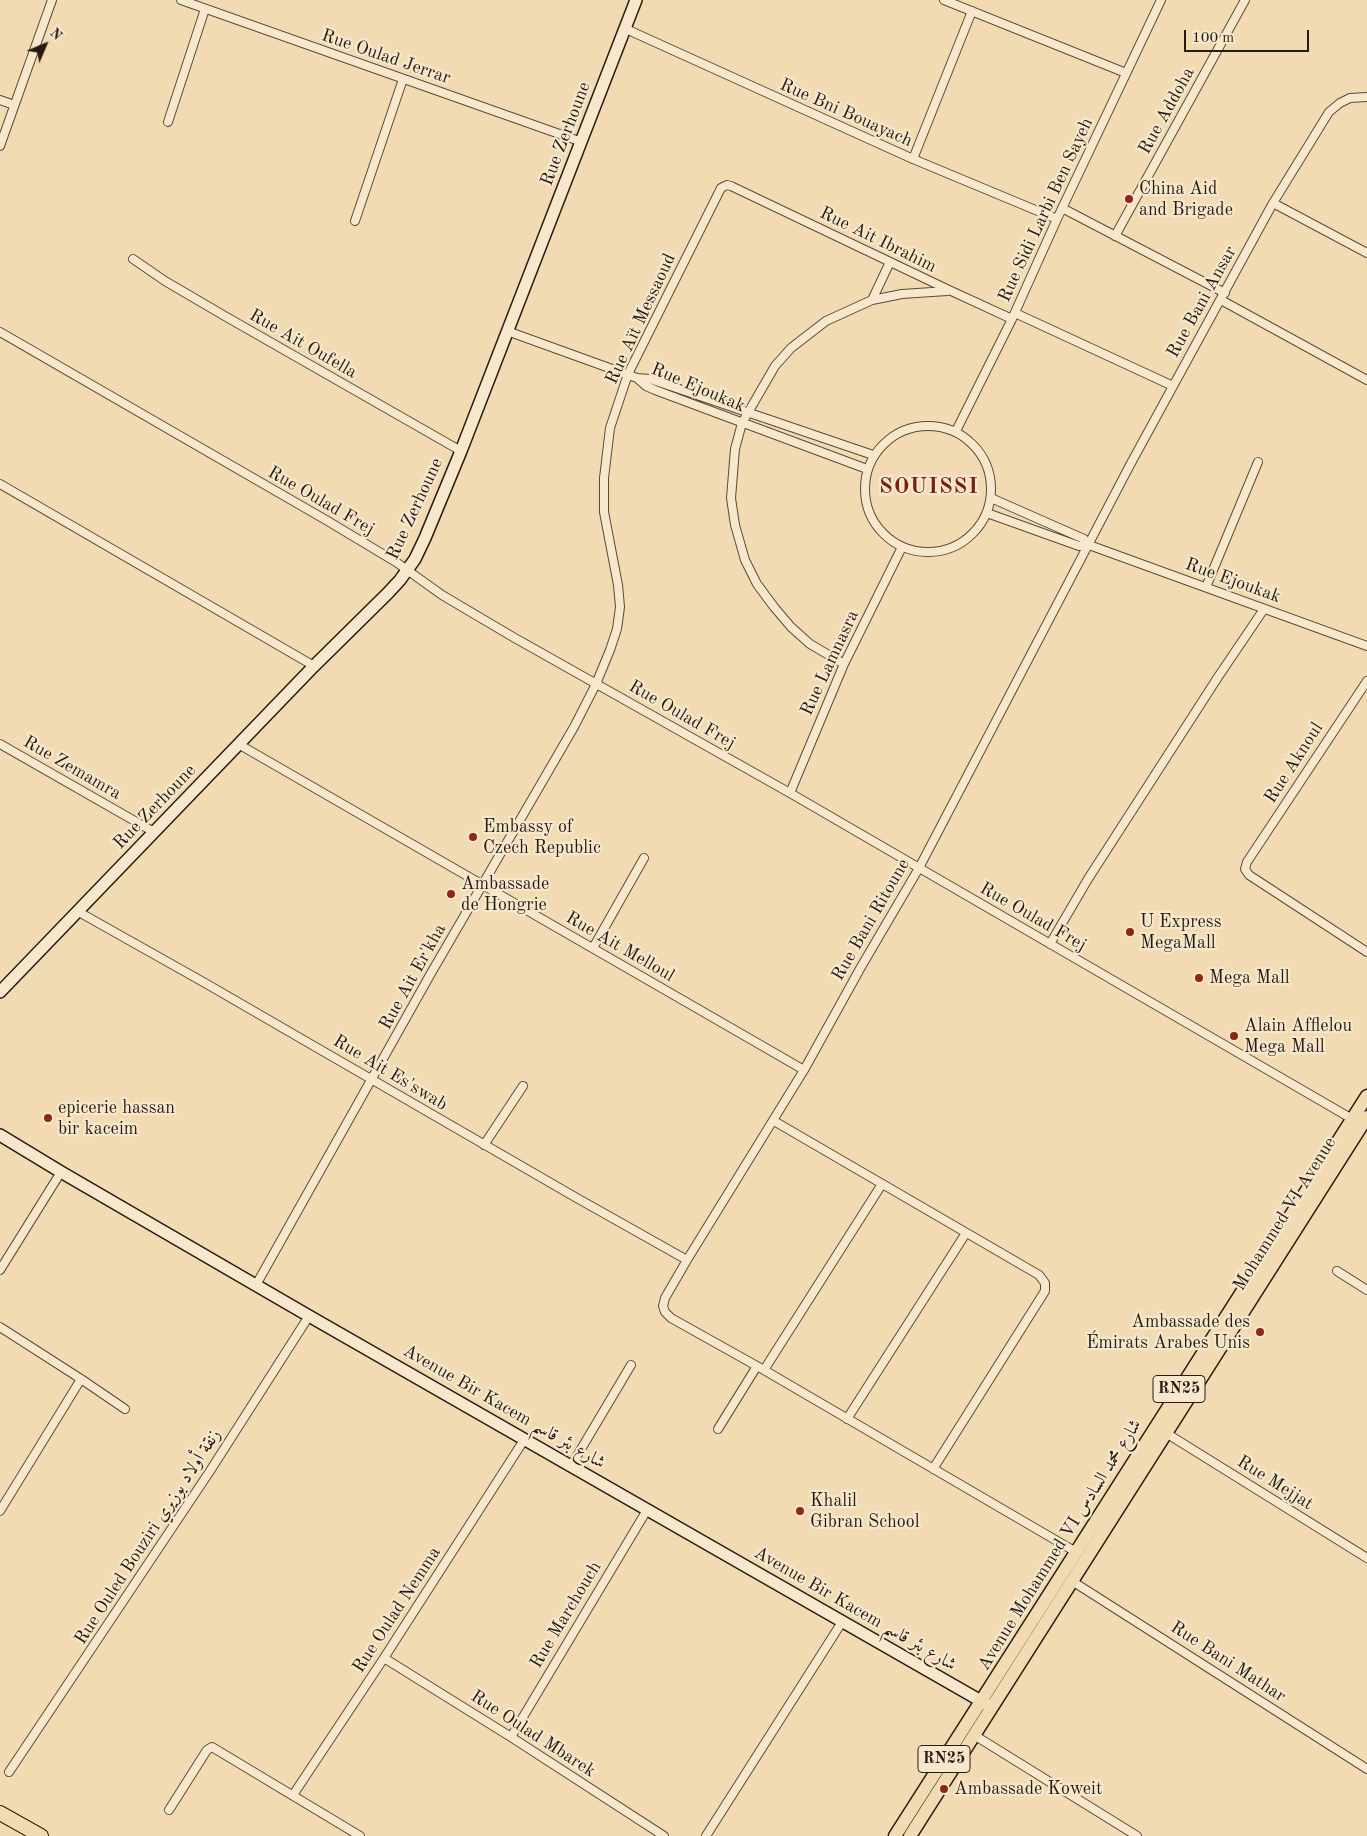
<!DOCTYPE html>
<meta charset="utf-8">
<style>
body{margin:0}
#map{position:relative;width:1367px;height:1836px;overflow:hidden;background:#f2dbb2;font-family:"Old Standard TT",serif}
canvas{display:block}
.north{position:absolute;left:20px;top:20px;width:50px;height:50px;-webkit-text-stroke:4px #f7e8cd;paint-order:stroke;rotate:45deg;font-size:14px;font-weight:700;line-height:20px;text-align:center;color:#261b12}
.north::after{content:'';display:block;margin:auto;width:18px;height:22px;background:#261b12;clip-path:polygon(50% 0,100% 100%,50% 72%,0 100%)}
.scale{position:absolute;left:1184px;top:30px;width:125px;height:22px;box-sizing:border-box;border:2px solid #261b12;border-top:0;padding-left:6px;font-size:15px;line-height:18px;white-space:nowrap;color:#261b12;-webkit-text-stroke:4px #f7e8cd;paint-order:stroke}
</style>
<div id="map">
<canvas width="1367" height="1836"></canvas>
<div class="north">N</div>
<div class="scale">100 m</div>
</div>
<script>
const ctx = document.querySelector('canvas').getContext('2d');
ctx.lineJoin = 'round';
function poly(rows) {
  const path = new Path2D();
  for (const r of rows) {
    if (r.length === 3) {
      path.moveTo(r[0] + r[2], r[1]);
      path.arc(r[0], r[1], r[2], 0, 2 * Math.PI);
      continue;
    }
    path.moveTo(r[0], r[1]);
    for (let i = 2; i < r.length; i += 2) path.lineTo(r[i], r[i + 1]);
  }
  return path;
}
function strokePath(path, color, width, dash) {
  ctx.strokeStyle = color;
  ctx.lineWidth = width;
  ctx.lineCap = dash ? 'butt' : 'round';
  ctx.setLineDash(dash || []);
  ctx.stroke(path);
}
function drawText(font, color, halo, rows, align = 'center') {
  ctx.font = font + ' "Old Standard TT",Amiri,serif';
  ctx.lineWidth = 4.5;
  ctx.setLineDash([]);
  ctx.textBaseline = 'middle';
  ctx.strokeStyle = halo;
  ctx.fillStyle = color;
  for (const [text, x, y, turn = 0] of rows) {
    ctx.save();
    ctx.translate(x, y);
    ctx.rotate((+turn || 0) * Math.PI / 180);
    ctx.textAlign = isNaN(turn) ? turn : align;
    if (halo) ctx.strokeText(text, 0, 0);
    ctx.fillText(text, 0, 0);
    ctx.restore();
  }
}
const street = poly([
 [181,0,582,142],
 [944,0,1126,73],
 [626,29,913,159,1057,219],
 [0,100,14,105],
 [168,122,205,9],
 [0,146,52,0],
 [913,159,972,11],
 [1273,203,1367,253],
 [1062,208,1225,293],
 [355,221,403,79],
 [1115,236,1245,0],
 [133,259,165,281,223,315,461,451],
 [872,300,890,262],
 [1221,300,1367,380],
 [1015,313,1173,386],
 [507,331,637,378,650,379,873,455],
 [0,332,326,520,396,562,442,595,513,637,790,793,1354,1120],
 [637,378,646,386,655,390,867,469],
 [928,489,63],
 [956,431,1012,319,1057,219,1161,0],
 [0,484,314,666],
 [991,498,1084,539,1089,545,1367,646],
 [987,513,1079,546,1089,545],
 [1206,587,1258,462],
 [844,664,810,644,791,627,774,607,757,584,745,560,735,525,731,498,735,449,742,423,775,366,791,348,826,321,872,300,902,294,947,291],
 [1367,681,1247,862,1245,869,1249,875,1367,952],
 [0,744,154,832],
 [240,745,804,1070],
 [790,793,844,664,902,547],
 [77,911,205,983,575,1197,687,1260],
 [1050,944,1088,879,1218,677,1264,609],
 [593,948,644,858],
 [774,1121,1039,1275,1045,1283,1045,1291,933,1469],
 [484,1145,523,1086],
 [0,1270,61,1172],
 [1337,1271,1367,1290],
 [256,1285,430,975,574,727,596,684,610,650,617,629,620,607,618,585,604,512,604,478,610,428,628,374,721,188,727,185,731,186,949,290,1012,319],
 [0,1327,81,1379,125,1409],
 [764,1370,882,1184],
 [847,1419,966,1233],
 [718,1429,757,1366],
 [1166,1433,1367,1558],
 [571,1466,631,1365],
 [0,1511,81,1379],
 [1076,1552,764,1370,671,1318,665,1312,663,1306,665,1298,687,1260,804,1070,861,967,919,868,1130,465,1273,203,1329,112,1340,103,1350,98,1367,97],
 [1072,1581,1367,1769],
 [384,1658,511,1737,664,1836],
 [974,1735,1137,1836],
 [511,1737,647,1510],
 [9,1772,210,1471,309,1316],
 [293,1795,384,1658,524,1440],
 [169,1810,207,1750,212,1747,360,1836],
 [706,1836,842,1622]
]);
const secondary = poly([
 [0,992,314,666,388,593,400,580,415,559,425,538,461,451,636,0],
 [0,1135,61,1172,309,1316,988,1705]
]);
const primary = poly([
 [895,1836,1367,1096],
 [910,1836,1367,1117]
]);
const highway = poly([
 [0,1813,41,1836]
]);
const markers = [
 [1129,199,5,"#8f2418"],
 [473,837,5,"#8f2418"],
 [451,894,5,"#8f2418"],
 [1130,932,5,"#8f2418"],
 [1199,978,5,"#8f2418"],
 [1234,1036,5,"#8f2418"],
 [48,1118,5,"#8f2418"],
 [1260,1332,5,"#8f2418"],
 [800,1511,5,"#8f2418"],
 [944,1789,5,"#8f2418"]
];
const shields = [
 [1179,1389,52],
 [944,1759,52]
];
const shieldNames = [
 ["RN25",1179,1389],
 ["RN25",944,1759]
];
const streetNames = [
 ["Rue Oulad Jerrar",386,57,19],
 ["Rue Addoha",1167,111,-61],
 ["Rue Bni Bouayach",846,113,24],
 ["Rue Zerhoune",566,134,-69],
 ["Rue Sidi Larbi Ben Sayeh",1046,210,-65],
 ["Rue Ait Ibrahim",878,240,26],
 ["Rue Bani Ansar",1202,302,-61],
 ["Rue Aït Messaoud",641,319,-65],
 ["Rue Ait Oufella",303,344,30],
 ["Rue Ejoukak",698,388,23],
 ["Rue Oulad Frej",321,501,30],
 ["Rue Zerhoune",415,509,-65],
 ["Rue Ejoukak",1233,581,20],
 ["Rue Lamnasra",830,663,-65],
 ["Rue Oulad Frej",682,715,30],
 ["Rue Aknoul",1294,763,-57],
 ["Rue Zemamra",72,768,30],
 ["Rue Zerhoune",155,807,-46],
 ["Rue Oulad Frej",1033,917,30],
 ["Rue Bani Ritoune",871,920,-60],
 ["Rue Ait Melloul",620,947,30],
 ["Rue Ait Er'kha",413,977,-61],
 ["Rue Ait Es'swab",390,1073,31],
 ["Mohammed VI Avenue",1285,1214,-58],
 ["Avenue Bir Kacem شارع بئر قاسم",504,1407,30],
 ["Rue Mejjat",1275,1483,32],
 ["Rue Ouled Bouziri زنقة أولاد بوزيري",148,1537,-57],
 ["Avenue Mohammed VI شارع محمد السادس",1060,1545,-58],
 ["Avenue Bir Kacem شارع بئر قاسم",855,1609,30],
 ["Rue Oulad Nemma",397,1610,-57],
 ["Rue Marchouch",566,1615,-59],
 ["Rue Bani Mathar",1228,1662,33],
 ["Rue Oulad Mbarek",533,1734,33]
];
const poiNames = [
 ["China Aid",1139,189],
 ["and Brigade",1139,210],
 ["Embassy of",483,827],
 ["Czech Republic",483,848],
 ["Ambassade",461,884],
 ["de Hongrie",461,905],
 ["U Express",1140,922],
 ["MegaMall",1140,943],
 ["Mega Mall",1209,978],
 ["Alain Afflelou",1244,1026],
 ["Mega Mall",1244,1047],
 ["epicerie hassan",58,1108],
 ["bir kaceim",58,1129],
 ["Ambassade des",1250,1322,"right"],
 ["Émirats Arabes Unis",1250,1343,"right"],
 ["Khalil",810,1501],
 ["Gibran School",810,1522],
 ["Ambassade Koweit",954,1789]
];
const districtNames = [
 ["SOUISSI",929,487]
];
strokePath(street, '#594b3a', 10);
strokePath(secondary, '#261b12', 14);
strokePath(primary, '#261b12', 15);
strokePath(highway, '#261b12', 16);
strokePath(street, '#f7e8cd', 8);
strokePath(secondary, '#f7e8cd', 11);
strokePath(primary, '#f2dbb2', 12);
strokePath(highway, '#f2dbb2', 14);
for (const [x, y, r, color] of markers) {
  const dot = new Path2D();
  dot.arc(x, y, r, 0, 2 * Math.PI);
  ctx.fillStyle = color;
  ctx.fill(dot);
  strokePath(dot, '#f7e8cd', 2);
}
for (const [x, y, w] of shields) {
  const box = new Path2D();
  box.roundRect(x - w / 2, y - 13.5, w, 27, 4);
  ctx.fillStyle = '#f7e8cd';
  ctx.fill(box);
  strokePath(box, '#261b12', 1);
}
drawText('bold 16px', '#261b12', null, shieldNames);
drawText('18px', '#261b12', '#f7e8cd', streetNames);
drawText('18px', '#261b12', '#f7e8cd', poiNames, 'left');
ctx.letterSpacing = '1px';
drawText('bold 22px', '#7a1f14', '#f7e8cd', districtNames);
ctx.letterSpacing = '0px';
</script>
